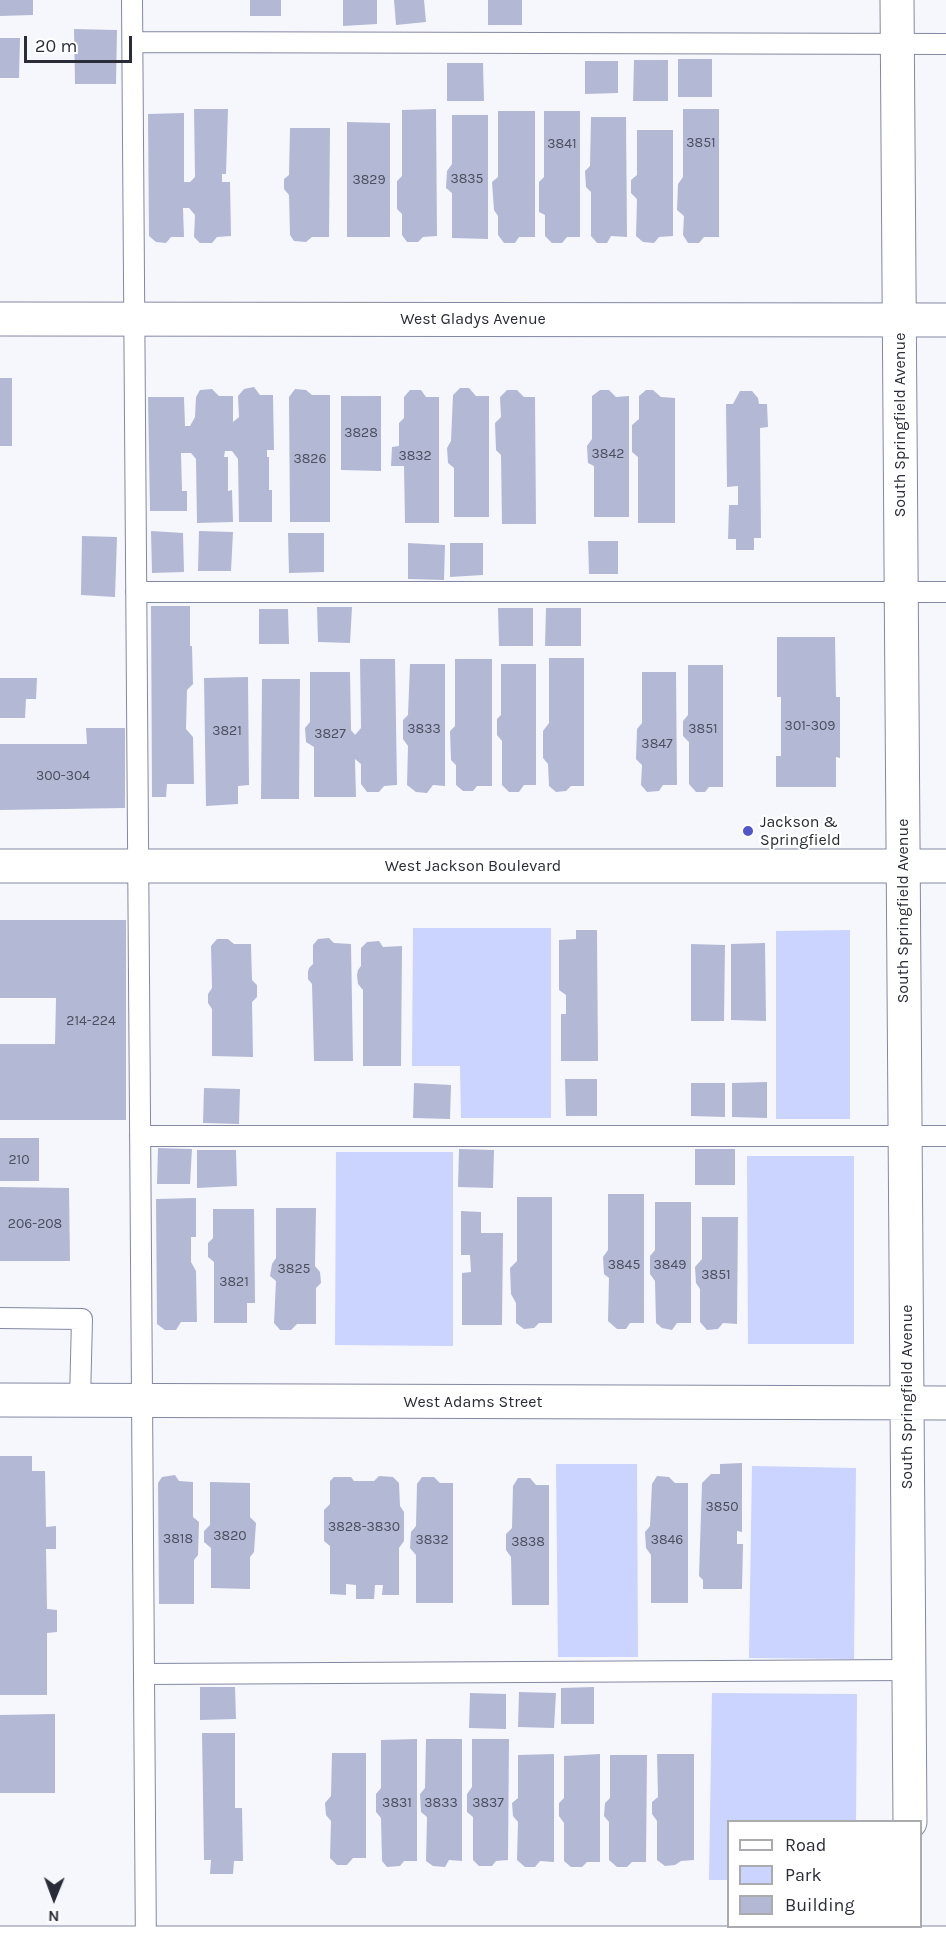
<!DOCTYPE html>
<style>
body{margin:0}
#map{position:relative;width:946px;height:1952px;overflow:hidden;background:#f6f7fd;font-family:Karla,sans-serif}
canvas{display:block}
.legend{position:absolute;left:727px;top:1820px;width:195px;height:108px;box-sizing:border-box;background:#fff;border:2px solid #aaabaf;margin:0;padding:8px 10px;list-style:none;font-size:18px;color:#2a2c37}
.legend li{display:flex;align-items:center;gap:12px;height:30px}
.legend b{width:30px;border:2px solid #aaabaf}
.north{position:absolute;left:24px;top:1868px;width:60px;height:60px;-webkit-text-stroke:4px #fff;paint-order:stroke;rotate:181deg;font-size:16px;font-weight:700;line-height:24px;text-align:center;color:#2a2c37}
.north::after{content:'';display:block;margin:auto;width:21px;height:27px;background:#2a2c37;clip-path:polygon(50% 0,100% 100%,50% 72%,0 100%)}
.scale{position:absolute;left:24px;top:36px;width:108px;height:27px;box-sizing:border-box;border:3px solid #2a2c37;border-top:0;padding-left:8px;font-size:18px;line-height:21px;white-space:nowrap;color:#2a2c37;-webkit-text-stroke:4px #fff;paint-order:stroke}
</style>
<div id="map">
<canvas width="946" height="1952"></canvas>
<ul class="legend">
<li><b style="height:8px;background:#fff"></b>Road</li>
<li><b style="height:16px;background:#cbd3ff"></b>Park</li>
<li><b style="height:16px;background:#b3b9d4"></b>Building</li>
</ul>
<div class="north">N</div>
<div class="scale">20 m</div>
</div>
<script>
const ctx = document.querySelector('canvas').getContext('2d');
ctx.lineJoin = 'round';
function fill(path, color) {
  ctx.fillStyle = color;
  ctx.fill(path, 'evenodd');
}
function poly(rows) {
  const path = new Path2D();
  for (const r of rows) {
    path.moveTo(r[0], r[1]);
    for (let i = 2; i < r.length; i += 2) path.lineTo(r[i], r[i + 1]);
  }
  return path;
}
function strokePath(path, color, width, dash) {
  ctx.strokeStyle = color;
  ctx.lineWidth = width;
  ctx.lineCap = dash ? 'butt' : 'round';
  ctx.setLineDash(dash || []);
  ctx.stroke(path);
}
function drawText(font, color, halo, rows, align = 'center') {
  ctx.font = font + ' Karla,sans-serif';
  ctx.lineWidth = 4.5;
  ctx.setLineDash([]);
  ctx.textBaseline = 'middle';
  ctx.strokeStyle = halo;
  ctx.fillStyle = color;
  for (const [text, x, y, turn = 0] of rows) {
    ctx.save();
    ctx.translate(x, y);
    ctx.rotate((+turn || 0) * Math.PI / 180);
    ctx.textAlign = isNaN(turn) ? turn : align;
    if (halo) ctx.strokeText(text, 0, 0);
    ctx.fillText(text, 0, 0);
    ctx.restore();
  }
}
const green = poly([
 [413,928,551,928,551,1118,461,1118,460,1066,412,1066],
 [850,930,850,1119,776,1119,776,931],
 [336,1152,453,1152,453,1346,335,1345],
 [747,1156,854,1156,854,1344,748,1344],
 [556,1464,637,1464,638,1657,558,1657],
 [752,1466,856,1468,854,1659,749,1658],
 [712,1693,857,1694,856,1821,728,1822,728,1880,709,1880]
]);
const building = poly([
 [0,0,33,0,33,15,0,16],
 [250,0,281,0,281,16,250,16],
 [343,0,377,0,377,24,343,26],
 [394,0,424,0,426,22,396,25],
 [488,0,522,0,522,25,488,25],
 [74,29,117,30,116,84,75,84],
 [0,38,20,38,19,78,0,78],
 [678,59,712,59,712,97,678,97],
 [634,60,668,60,668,101,633,101],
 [585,61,618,61,618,93,585,94],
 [447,63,483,63,484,101,447,101],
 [194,109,228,109,226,174,222,174,222,182,230,182,231,236,217,237,212,243,200,243,194,237,195,215,189,208,183,208,184,237,171,237,166,243,156,242,149,236,148,114,184,113,184,182,190,182,195,177],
 [436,109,437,236,423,237,418,242,407,242,402,235,402,214,397,209,397,181,402,176,402,110],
 [683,109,719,109,719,237,704,237,699,243,688,243,683,235,684,216,677,210,678,184,683,177],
 [498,111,535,111,535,237,519,237,515,243,504,243,498,235,498,216,494,210,492,182,498,177],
 [544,111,580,111,580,237,567,237,562,243,552,243,545,236,545,215,539,212,539,182,544,177],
 [452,115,488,115,488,239,452,238,452,193,446,188,447,171,452,164],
 [591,117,626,117,627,237,611,236,607,243,597,243,591,236,591,192,586,187,585,171,590,166],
 [347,122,390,123,390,237,347,237],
 [290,128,330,128,329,237,312,237,306,242,294,241,290,235,289,195,284,189,284,179,289,175],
 [637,130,673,130,673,236,659,237,654,243,643,242,636,236,637,199,631,193,631,180,637,175],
 [0,378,12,378,12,446,0,446],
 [254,387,260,395,273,395,274,450,267,450,267,457,269,457,269,490,272,490,272,522,239,522,238,459,232,451,225,451,224,457,228,457,228,491,232,490,233,522,197,523,196,459,191,453,181,453,182,491,187,491,187,511,150,511,148,397,184,397,185,426,190,426,195,417,196,397,200,390,212,389,219,396,233,396,233,422,239,417,238,396,244,389],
 [460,388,469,388,476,396,489,396,489,517,454,517,454,468,448,463,447,448,451,441,453,395],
 [295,389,306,390,312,395,330,395,330,522,290,522,289,397],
 [410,390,421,390,426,397,439,397,439,523,405,523,404,466,391,466,392,447,399,446,399,423,404,418,404,397],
 [507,390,517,390,524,397,535,397,536,524,502,524,501,455,496,450,495,423,501,417,500,397],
 [600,390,609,390,616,397,629,396,629,517,594,517,594,466,588,463,587,446,592,439,592,396],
 [646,390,653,390,661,397,675,398,675,523,638,523,638,457,632,452,632,425,639,419,639,396],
 [740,391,752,391,758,398,759,404,767,404,768,427,760,428,761,538,754,538,754,550,736,550,736,539,728,539,729,505,738,505,738,486,727,487,726,404,733,404],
 [341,396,381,396,381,471,341,470],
 [151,531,183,533,184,572,152,573],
 [199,531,233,532,231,571,198,571],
 [288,533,324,533,324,572,289,573],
 [82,536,117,537,115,597,81,595],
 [588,541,618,541,618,574,589,574],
 [408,543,445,545,444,580,408,579],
 [450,543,483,543,483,575,450,577],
 [151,606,190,606,190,646,192,646,193,684,187,690,186,729,193,737,194,784,167,784,166,797,152,797],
 [317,607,352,607,350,643,318,642],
 [498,608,533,608,533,646,499,646],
 [546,608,581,608,581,646,545,646],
 [259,609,288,609,289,644,259,644],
 [777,637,835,637,836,697,840,697,840,758,836,757,836,787,776,787,776,756,781,756,781,697,777,697],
 [549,658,584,658,584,786,571,786,566,791,556,792,549,786,548,764,543,758,543,731,549,723],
 [360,659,395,659,397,785,384,786,379,792,367,792,361,784,361,764,355,759,356,797,314,797,314,747,306,742,305,728,310,722,310,672,350,672,351,730,355,735,361,728],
 [455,659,492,659,492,786,477,786,473,791,463,791,456,785,456,765,451,760,450,731,455,726],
 [410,664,445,664,445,786,433,785,427,793,416,792,407,785,408,746,403,739,403,720,408,715],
 [501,664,536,664,536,785,524,785,519,792,509,792,502,785,502,741,497,735,497,719,501,715],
 [688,665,723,665,723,787,709,787,705,792,696,792,689,784,689,742,683,736,683,721,688,715],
 [642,672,676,672,677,785,663,785,659,791,647,792,641,785,642,765,636,759,637,729,642,723],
 [248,677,249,785,238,786,238,804,206,806,204,678],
 [0,678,37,678,36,699,26,699,25,718,0,718],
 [262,679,300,679,299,799,261,799],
 [86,728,125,728,125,808,0,810,0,744,87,744],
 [0,920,126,920,126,1120,0,1120,0,1044,55,1044,56,998,0,998],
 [576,930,597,930,598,1061,561,1061,561,1014,566,1014,566,995,559,990,559,940,576,939],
 [329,938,334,943,351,944,353,1061,314,1061,312,984,308,979,308,972,309,968,313,964,313,945,318,939],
 [217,939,228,939,234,944,251,944,252,980,257,985,257,997,252,1002,253,1057,212,1056,212,1009,208,1003,208,994,212,988,211,946],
 [379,941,383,947,402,946,401,1066,363,1066,363,990,358,984,357,975,358,970,361,966,361,948,367,942],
 [765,943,766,1021,731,1020,731,944],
 [691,944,725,945,724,1021,691,1021],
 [565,1079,597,1079,597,1116,566,1116],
 [767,1082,767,1118,732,1117,732,1083],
 [414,1083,451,1085,450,1119,413,1118],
 [691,1083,725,1083,725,1117,691,1116],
 [204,1088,240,1089,239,1124,203,1123],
 [0,1138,39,1138,39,1181,0,1181],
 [158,1148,192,1149,190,1184,157,1184],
 [459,1149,494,1150,493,1188,458,1187],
 [695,1149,735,1149,735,1185,695,1185],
 [197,1150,236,1150,237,1186,197,1188],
 [0,1187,69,1188,70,1261,0,1261],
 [608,1194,644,1194,644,1323,630,1323,626,1329,617,1329,608,1321,609,1278,604,1274,603,1257,608,1250],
 [517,1197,552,1197,552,1323,539,1323,534,1328,524,1329,516,1323,516,1303,511,1294,510,1268,517,1261],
 [196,1198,196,1237,191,1237,191,1262,196,1271,197,1322,181,1322,176,1330,165,1330,157,1324,156,1199],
 [655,1202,691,1202,691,1323,677,1323,672,1330,662,1328,656,1323,655,1281,650,1274,650,1256,655,1250],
 [276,1208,316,1208,315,1266,320,1272,321,1283,316,1288,316,1324,297,1324,291,1330,280,1330,274,1323,276,1281,270,1276,272,1264,276,1258],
 [213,1209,254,1209,255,1303,247,1303,247,1323,214,1323,214,1262,208,1257,208,1243,213,1238],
 [461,1211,481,1212,481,1233,503,1233,502,1325,462,1325,462,1273,471,1272,470,1255,461,1255],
 [702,1217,738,1217,737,1324,723,1323,718,1329,707,1330,700,1322,700,1289,696,1283,695,1267,702,1259],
 [0,1456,32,1456,32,1471,45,1471,46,1527,56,1526,56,1549,46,1549,47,1609,57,1610,57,1632,47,1633,47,1695,0,1695],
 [742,1463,742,1532,737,1531,737,1544,743,1544,742,1589,703,1589,703,1580,699,1576,702,1483,711,1474,720,1474,720,1464],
 [175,1475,179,1481,193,1482,193,1517,199,1522,198,1555,194,1560,194,1604,159,1604,158,1483,162,1477],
 [379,1476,393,1477,399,1483,400,1506,404,1512,404,1541,399,1548,399,1595,382,1595,383,1585,375,1585,374,1599,356,1599,356,1585,346,1584,346,1595,330,1594,330,1546,324,1541,324,1510,330,1504,330,1481,334,1477,351,1477,354,1481,374,1481],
 [657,1476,669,1477,675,1483,688,1483,688,1603,651,1603,651,1555,646,1548,645,1532,650,1526,652,1484],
 [422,1477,434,1477,440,1483,453,1483,453,1603,416,1603,416,1555,410,1548,411,1532,416,1526,417,1484],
 [518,1478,530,1478,536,1485,549,1485,549,1605,512,1605,511,1557,506,1550,506,1534,512,1528,513,1486],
 [210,1482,250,1483,250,1517,256,1523,254,1552,250,1557,250,1589,211,1588,211,1548,204,1542,204,1531,210,1525],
 [200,1687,235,1687,236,1719,200,1720],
 [594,1687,594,1724,561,1724,561,1688],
 [519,1692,556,1693,554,1728,518,1727],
 [470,1693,506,1694,506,1729,469,1728],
 [55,1714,55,1793,0,1793,0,1715],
 [202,1733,235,1733,235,1808,242,1808,243,1861,234,1861,233,1874,210,1874,211,1860,204,1860],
 [417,1739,417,1861,404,1861,400,1866,387,1867,382,1861,381,1818,376,1812,376,1794,381,1788,381,1740],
 [426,1739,462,1739,462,1861,449,1860,445,1867,433,1866,426,1861,427,1817,421,1812,420,1794,425,1788],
 [472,1739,509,1739,508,1860,496,1861,492,1866,479,1866,473,1860,473,1817,467,1812,467,1794,472,1787],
 [332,1753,366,1753,366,1858,353,1858,347,1865,337,1865,330,1858,331,1821,326,1815,325,1803,331,1796],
 [554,1754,554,1862,540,1861,535,1867,525,1867,517,1860,518,1822,513,1816,512,1803,518,1798,518,1755],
 [600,1754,600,1862,587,1862,582,1867,571,1867,564,1861,564,1823,559,1816,559,1803,564,1798,564,1756],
 [657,1754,694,1754,694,1860,681,1861,675,1865,665,1866,657,1860,657,1821,652,1814,652,1802,658,1797],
 [610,1755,647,1755,646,1862,632,1862,627,1867,617,1867,609,1860,609,1822,604,1816,605,1803,610,1798]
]);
const service = poly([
 [132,0,146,1952],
 [133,42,946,44],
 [136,592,946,592],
 [140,1136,946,1136],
 [0,1318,82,1319,80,1400],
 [144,1674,909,1670]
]);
const minor = poly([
 [897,0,910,1822],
 [0,319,946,320],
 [0,1400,946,1403],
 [0,1943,946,1943]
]);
const tertiary = poly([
 [0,866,946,866]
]);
const markers = [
 [748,831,6,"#5256cd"]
];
const numberNames = [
 ["3851",701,143],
 ["3841",562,144],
 ["3835",467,179],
 ["3829",369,180],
 ["3828",361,433],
 ["3842",608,454],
 ["3832",415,456],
 ["3826",310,459],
 ["301-309",810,726],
 ["3833",424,729],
 ["3851",703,729],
 ["3821",227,731],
 ["3827",330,734],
 ["3847",657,744],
 ["300-304",63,776],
 ["214-224",91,1021],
 ["210",19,1160],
 ["206-208",35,1224],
 ["3845",624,1265],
 ["3849",670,1265],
 ["3825",294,1269],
 ["3851",716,1275],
 ["3821",234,1282],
 ["3850",722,1507],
 ["3828-3830",364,1527],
 ["3820",230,1536],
 ["3818",178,1539],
 ["3832",432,1540],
 ["3846",667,1540],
 ["3838",528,1542],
 ["3831",397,1803],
 ["3833",441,1803],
 ["3837",488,1803]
];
const streetNames = [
 ["West Gladys Avenue",473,319],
 ["South Springfield Avenue",900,425,-90],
 ["West Jackson Boulevard",473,866],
 ["South Springfield Avenue",903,911,-90],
 ["South Springfield Avenue",907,1397,-90],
 ["West Adams Street",473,1402]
];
const poiNames = [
 ["Jackson &",760,822],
 ["Springfield",760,840]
];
fill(green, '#cbd3ff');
fill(building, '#b3b9d4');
strokePath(service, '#8388a2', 22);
strokePath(minor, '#8388a2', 35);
strokePath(tertiary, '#8388a2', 35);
strokePath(service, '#fff', 20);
strokePath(minor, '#fff', 33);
strokePath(tertiary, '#fff', 33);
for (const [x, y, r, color] of markers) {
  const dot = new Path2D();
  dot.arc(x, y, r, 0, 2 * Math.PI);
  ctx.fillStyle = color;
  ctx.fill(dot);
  strokePath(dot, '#fff', 2);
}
drawText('14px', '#4c4f5e', null, numberNames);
drawText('16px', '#2a2c37', '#fff', streetNames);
drawText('16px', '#2a2c37', '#fff', poiNames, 'left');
</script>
